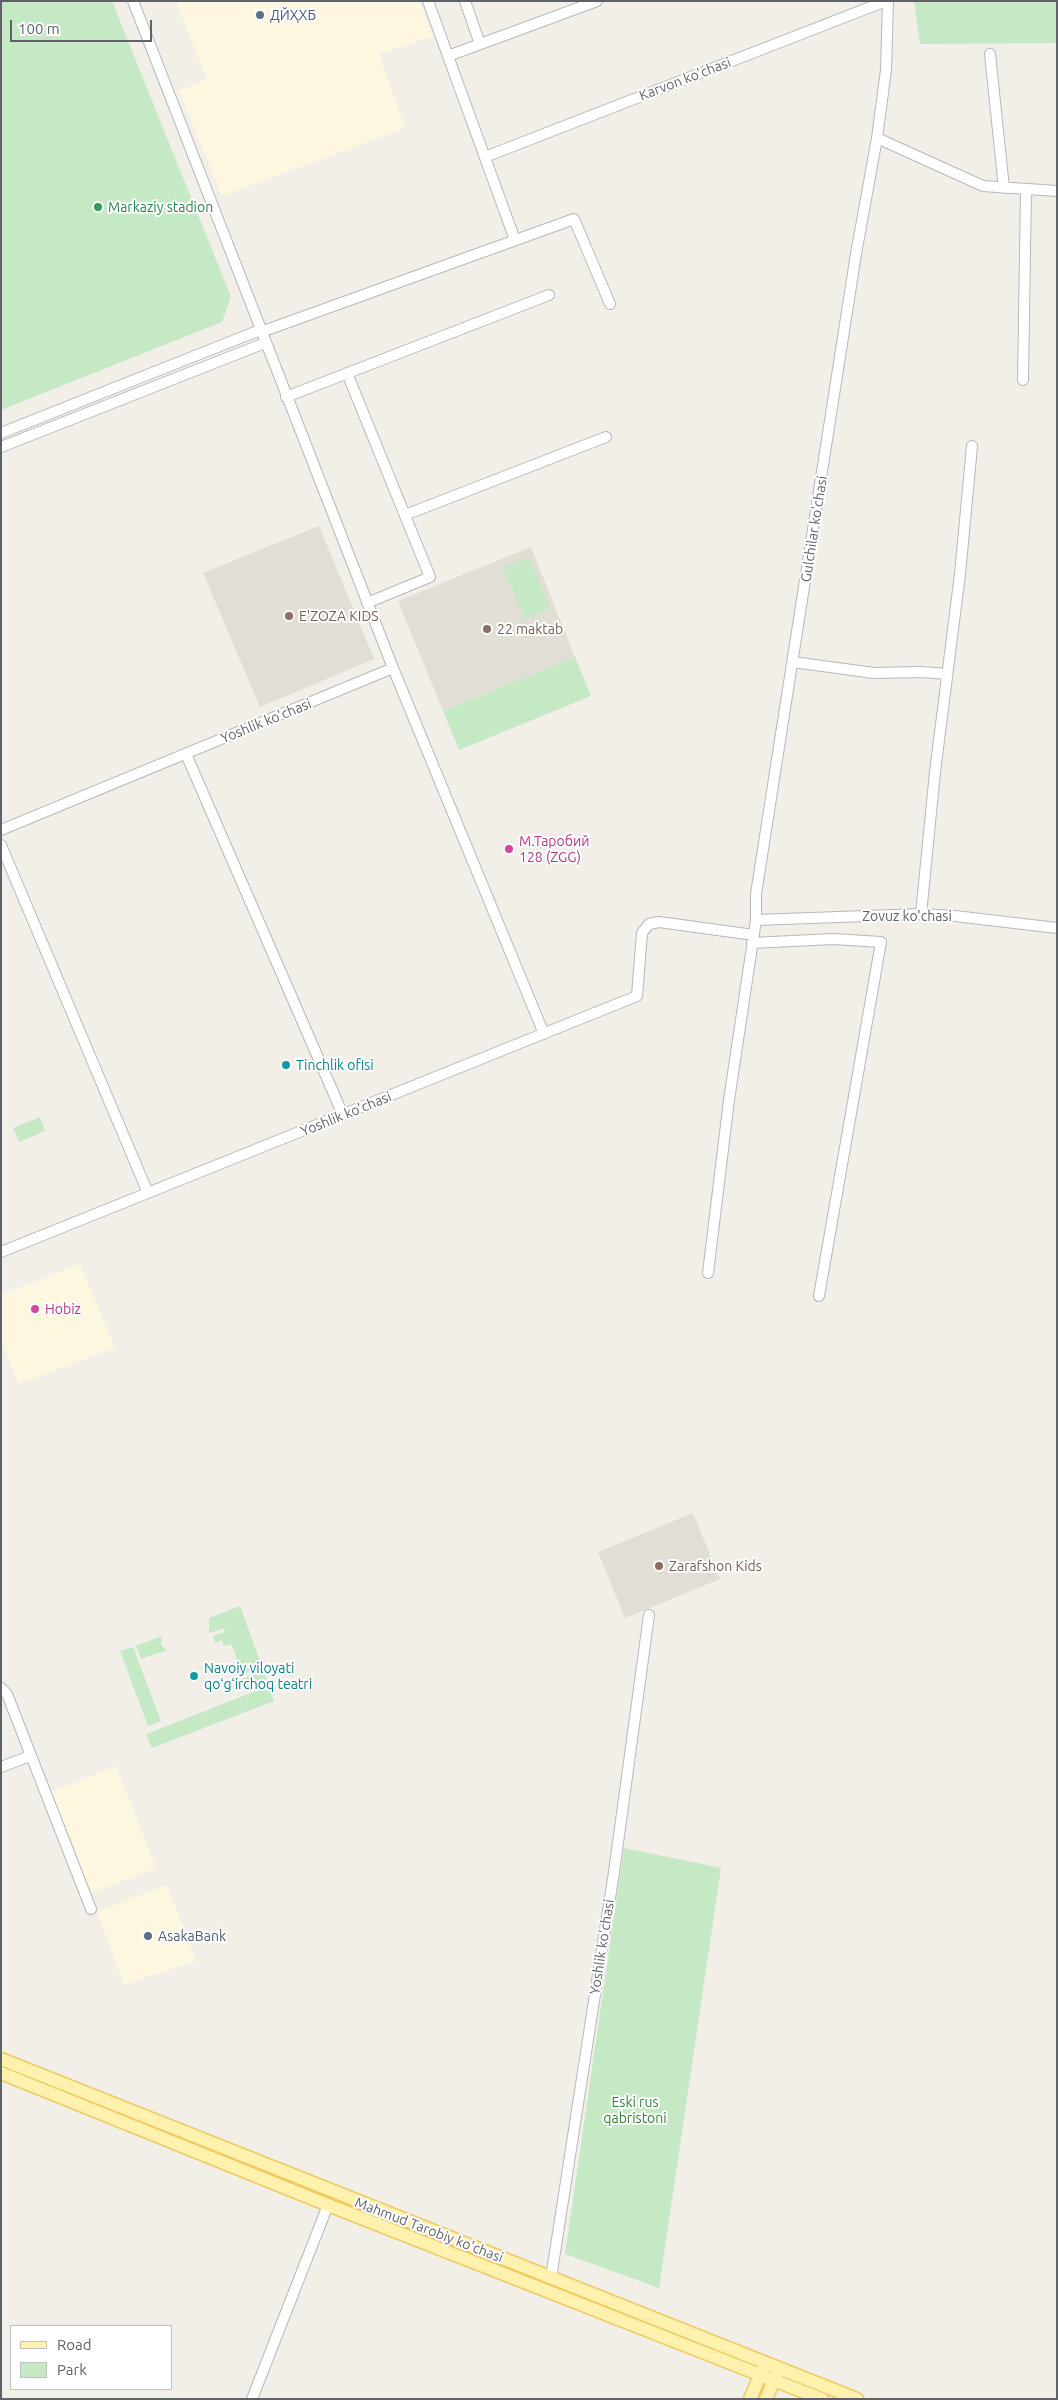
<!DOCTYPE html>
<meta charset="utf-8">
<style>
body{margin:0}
#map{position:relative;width:1058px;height:2400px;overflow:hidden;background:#f1efe8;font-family:Ubuntu,sans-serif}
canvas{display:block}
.frame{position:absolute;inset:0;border:2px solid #5f6368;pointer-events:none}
.legend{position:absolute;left:10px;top:2325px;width:162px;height:65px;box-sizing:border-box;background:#fff;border:1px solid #bfc1c3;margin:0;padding:6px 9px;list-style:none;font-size:15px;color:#5f6368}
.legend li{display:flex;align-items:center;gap:10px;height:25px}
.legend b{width:25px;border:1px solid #bfc1c3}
.scale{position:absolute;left:10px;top:20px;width:142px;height:22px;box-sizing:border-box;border:2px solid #5f6368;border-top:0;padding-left:6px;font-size:15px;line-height:18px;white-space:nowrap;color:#5f6368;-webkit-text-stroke:4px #fff;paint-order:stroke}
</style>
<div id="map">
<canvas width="1058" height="2400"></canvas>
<div class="frame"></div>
<ul class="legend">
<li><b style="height:6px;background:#fff2af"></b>Road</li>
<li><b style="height:14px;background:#c5e8c5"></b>Park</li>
</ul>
<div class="scale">100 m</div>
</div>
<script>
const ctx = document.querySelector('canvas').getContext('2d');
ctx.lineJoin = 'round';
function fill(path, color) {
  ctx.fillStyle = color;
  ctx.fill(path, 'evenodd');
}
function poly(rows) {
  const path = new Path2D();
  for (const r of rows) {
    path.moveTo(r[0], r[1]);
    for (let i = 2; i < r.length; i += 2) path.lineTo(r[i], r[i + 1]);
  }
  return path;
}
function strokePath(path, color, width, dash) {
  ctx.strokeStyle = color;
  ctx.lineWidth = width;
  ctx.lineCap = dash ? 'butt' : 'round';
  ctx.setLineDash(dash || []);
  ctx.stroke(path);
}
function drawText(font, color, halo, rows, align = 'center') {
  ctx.font = font + ' Ubuntu,sans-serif';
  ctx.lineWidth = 4;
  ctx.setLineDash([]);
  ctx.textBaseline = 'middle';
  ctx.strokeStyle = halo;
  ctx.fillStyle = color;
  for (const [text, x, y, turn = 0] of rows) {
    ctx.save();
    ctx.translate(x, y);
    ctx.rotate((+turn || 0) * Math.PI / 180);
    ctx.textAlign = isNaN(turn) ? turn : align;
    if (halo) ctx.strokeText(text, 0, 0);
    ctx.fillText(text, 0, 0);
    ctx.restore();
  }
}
const commercial = poly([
 [176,1,419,1,433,36,379,54,405,128,222,196,179,91,207,79],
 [80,1264,115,1348,18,1384,1,1341,1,1295],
 [116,1766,156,1868,91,1893,52,1792],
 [167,1885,196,1961,124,1984,97,1912]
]);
const education = poly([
 [319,526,374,659,260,707,203,573],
 [531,547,575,657,443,711,398,601],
 [693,1513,720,1579,625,1618,598,1552]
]);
const green = poly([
 [1,1,112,1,231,297,222,322,1,410],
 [914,1,1057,1,1057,43,920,44],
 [529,557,550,608,525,619,503,567],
 [575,657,591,696,459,750,443,711],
 [40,1117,45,1131,19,1142,13,1128],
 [240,1606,267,1680,245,1688,242,1679,261,1672,259,1668,243,1674,231,1644,224,1646,222,1640,215,1643,213,1636,225,1632,224,1628,209,1633,209,1618],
 [162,1636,161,1645,167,1650,141,1659,136,1646],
 [133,1647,161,1721,148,1726,120,1651],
 [269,1686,274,1701,152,1748,146,1734],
 [624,1848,721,1868,659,2288,565,2254]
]);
const minor = poly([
 [133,1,393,668,544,1034],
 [428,1,515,240],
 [465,1,480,44],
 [990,54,1004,188],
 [448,56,597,1],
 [877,138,983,186,1057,191],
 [485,157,886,1],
 [261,332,574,219,610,304],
 [347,373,430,577,367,603],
 [1023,380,1026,189],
 [286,397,549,295],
 [1,433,260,330],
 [1,447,265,343],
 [405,515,606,437],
 [793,662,874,673,921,672,947,674],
 [186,754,343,1115],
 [1,830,393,668],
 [1,845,148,1193],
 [921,914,935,772,960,574,972,446],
 [756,920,921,914,955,916,1057,928],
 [752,943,833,939,881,942,819,1296],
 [1,1252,637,996,642,933,649,924,659,922,754,935],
 [708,1273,729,1100,756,920,756,894,856,254,877,138,886,70,888,1],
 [1,1688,7,1694,91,1909],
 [1,1767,30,1756],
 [551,2278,614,1872,649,1615],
 [252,2399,328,2205]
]);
const major = poly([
 [1,2059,857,2399],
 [1,2073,328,2205,822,2399],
 [750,2399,764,2367],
 [766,2399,777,2373]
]);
const markers = [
 [260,15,5,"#5c6f8a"],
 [98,207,5,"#2e9e5b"],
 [289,616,5,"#8d6e63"],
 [487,629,5,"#8d6e63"],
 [509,849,5,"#d1479c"],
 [286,1065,5,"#0f9aa8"],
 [35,1309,5,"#d1479c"],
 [659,1566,5,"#8d6e63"],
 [194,1676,5,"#0f9aa8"],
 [148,1936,5,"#5c6f8a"]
];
const serviceNames = [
 ["ДЙҲХБ",270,15],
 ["AsakaBank",158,1936]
];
const streetNames = [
 ["Karvon ko'chasi",685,79,-21],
 ["Gulchilar ko'chasi",814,529,-81],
 ["Yoshlik ko'chasi",266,721,-22],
 ["Zovuz ko'chasi",907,916],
 ["Yoshlik ko'chasi",346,1114,-22],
 ["Yoshlik ko'chasi",602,1947,-81],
 ["Mahmud Tarobiy ko'chasi",429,2230,21]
];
const leisureNames = [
 ["Markaziy stadion",108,207]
];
const educationNames = [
 ["E'ZOZA KIDS",299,616],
 ["22 maktab",497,629],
 ["Zarafshon Kids",669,1566]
];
const hotelNames = [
 ["М.Таробий",519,841],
 ["128 (ZGG)",519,857],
 ["Hobiz",45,1309]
];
const cultureNames = [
 ["Tinchlik ofisi",296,1065],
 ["Navoiy viloyati",204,1668],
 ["qoʻgʻirchoq teatri",204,1684]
];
const parkNames = [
 ["Eski rus",635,2102],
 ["qabristoni",635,2118]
];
fill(commercial, '#fef7e0');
fill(education, '#e1ded6');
fill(green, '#c5e8c5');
strokePath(minor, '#b5b8bc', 12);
strokePath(major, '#f2c960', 15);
strokePath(minor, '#fff', 10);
strokePath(major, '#fff2af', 12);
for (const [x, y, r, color] of markers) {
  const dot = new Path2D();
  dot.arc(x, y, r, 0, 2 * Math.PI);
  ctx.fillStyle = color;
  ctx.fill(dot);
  strokePath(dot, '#fff', 2);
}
drawText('14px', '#4e5e75', '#fff', serviceNames, 'left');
drawText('14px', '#5f6368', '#fff', streetNames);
drawText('14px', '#27864d', '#fff', leisureNames, 'left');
drawText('14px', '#785e54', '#fff', educationNames, 'left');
drawText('14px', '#b23c85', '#fff', hotelNames, 'left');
drawText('14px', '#0d838f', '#fff', cultureNames, 'left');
drawText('14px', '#348238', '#fff', parkNames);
</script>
